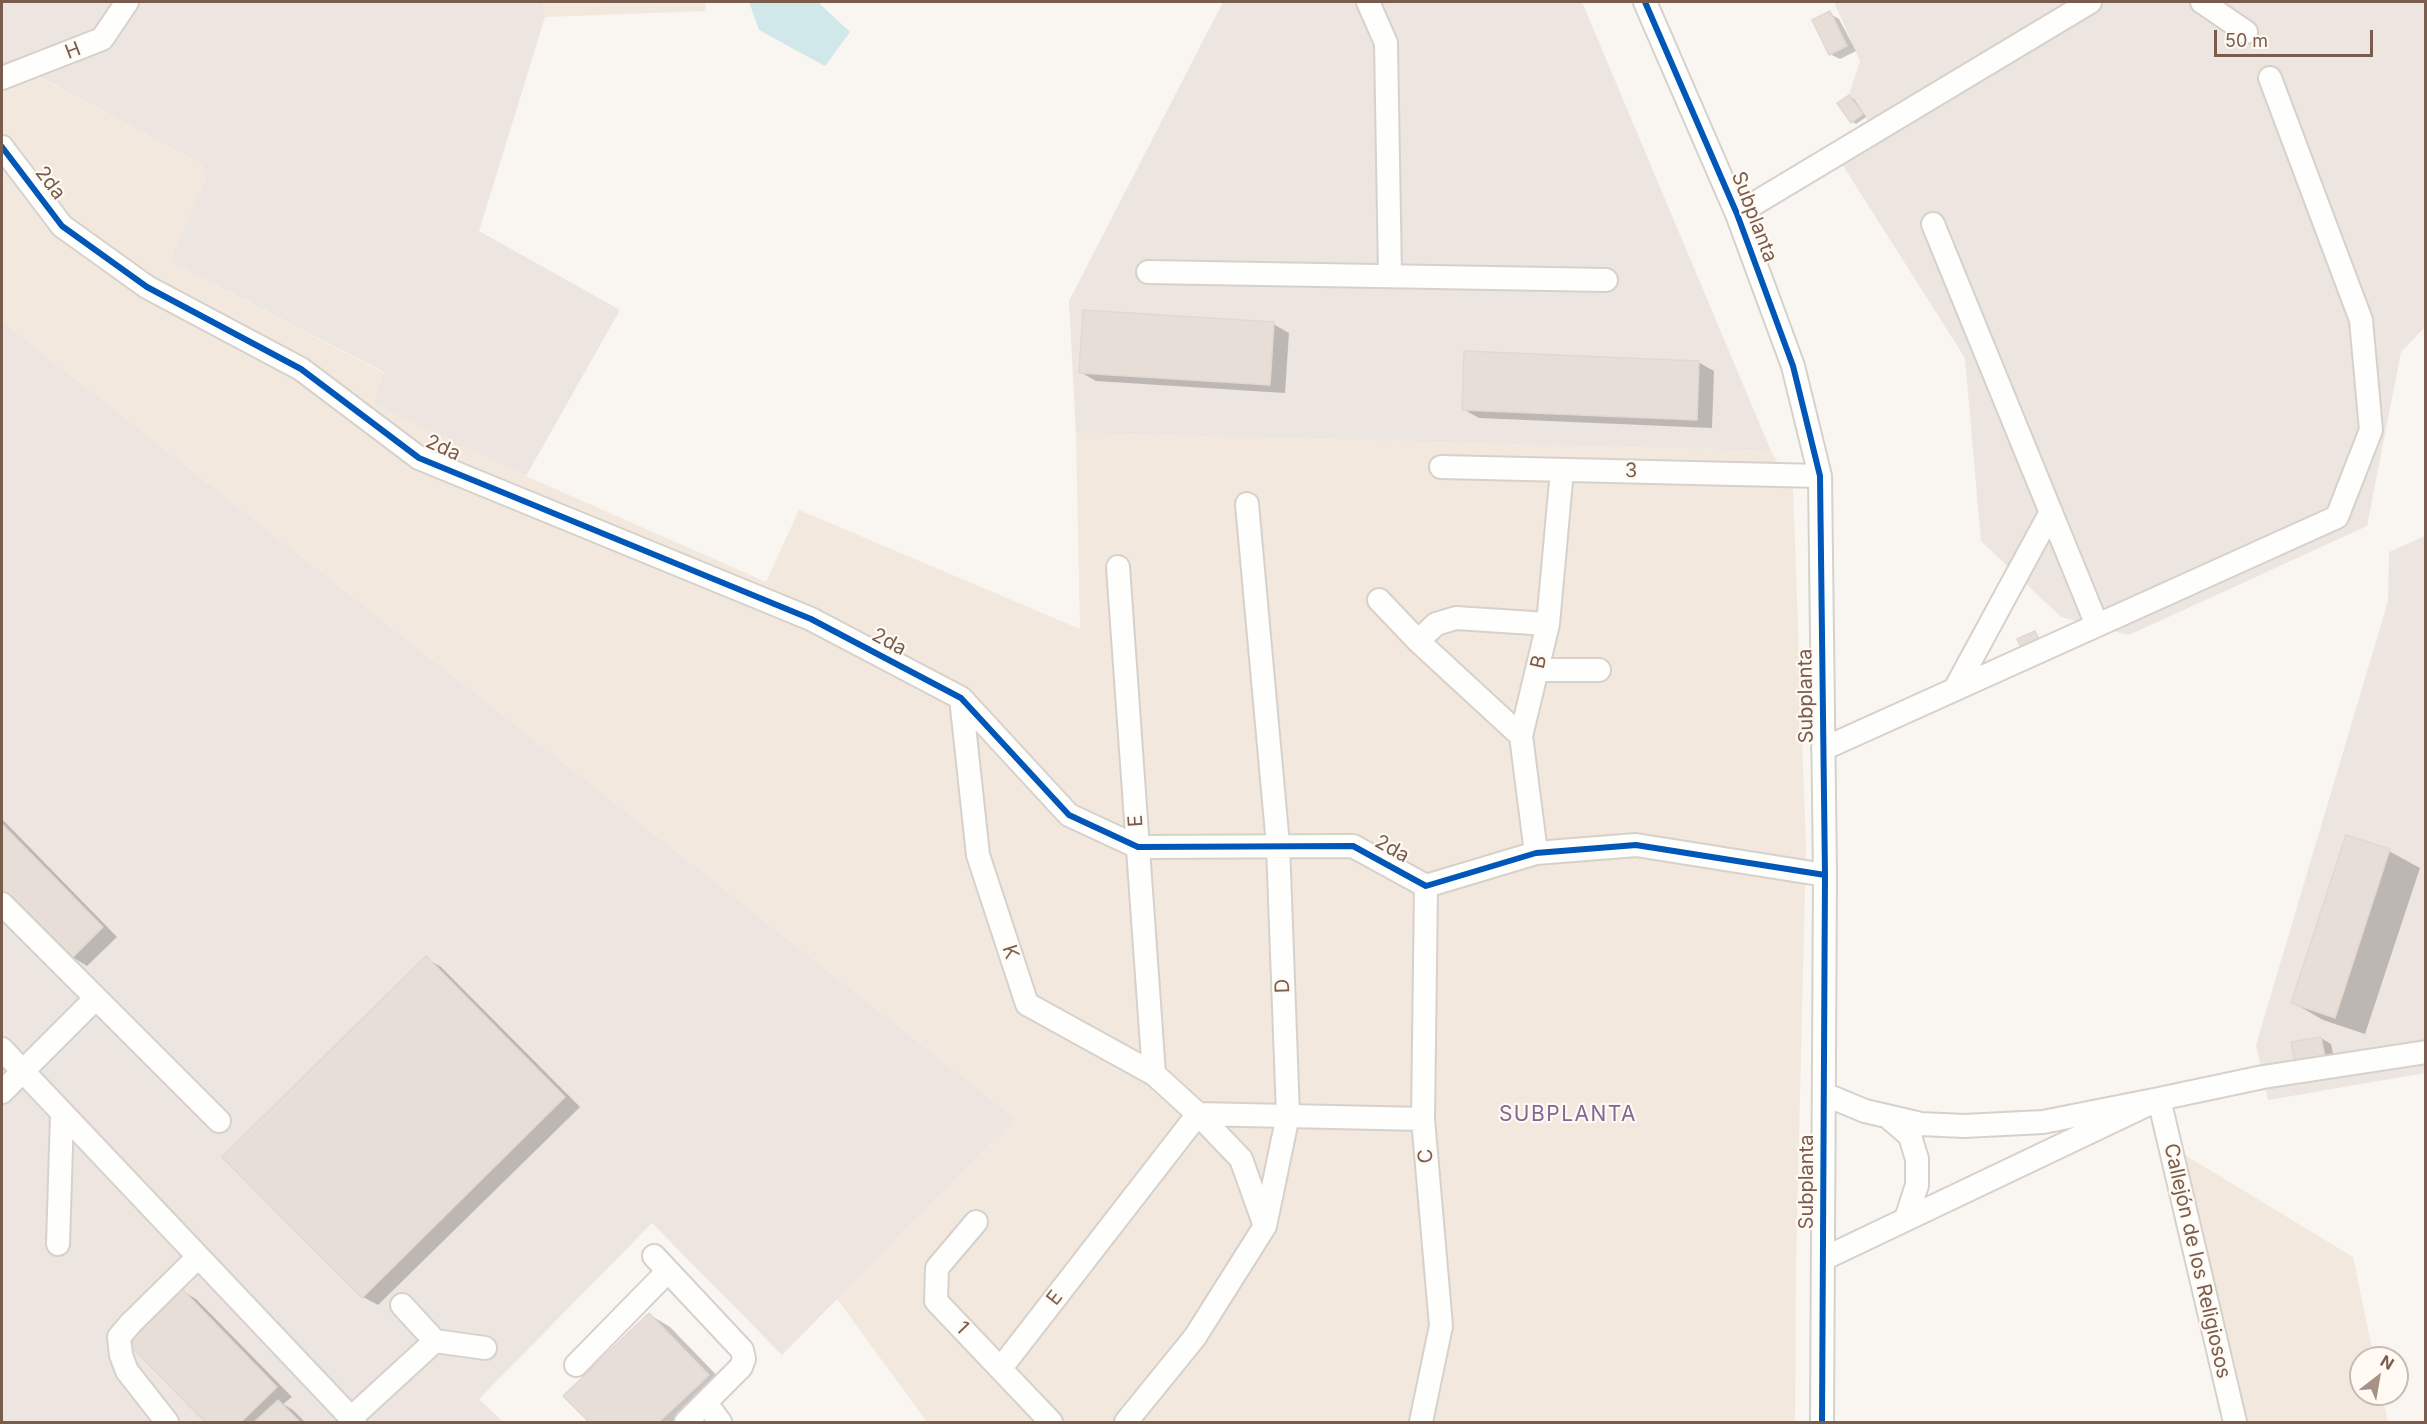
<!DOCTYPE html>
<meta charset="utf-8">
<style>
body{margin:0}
#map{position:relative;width:2427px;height:1424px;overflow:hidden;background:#f9f5f0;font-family:Inter,sans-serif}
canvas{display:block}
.frame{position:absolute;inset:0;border:3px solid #7a5c4d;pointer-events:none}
.north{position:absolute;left:2349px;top:1346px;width:60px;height:60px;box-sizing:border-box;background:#fffaf3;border:2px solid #cabbb1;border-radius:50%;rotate:31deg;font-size:16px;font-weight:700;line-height:24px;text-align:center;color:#7a5c4d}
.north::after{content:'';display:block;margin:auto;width:21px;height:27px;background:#a69286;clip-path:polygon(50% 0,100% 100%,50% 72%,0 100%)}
.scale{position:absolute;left:2214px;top:30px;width:159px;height:27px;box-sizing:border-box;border:3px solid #7a5c4d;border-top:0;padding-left:8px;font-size:18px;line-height:21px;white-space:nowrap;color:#7a5c4d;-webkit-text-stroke:4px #fffaf3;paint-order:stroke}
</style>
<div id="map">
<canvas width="2427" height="1424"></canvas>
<div class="frame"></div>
<div class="north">N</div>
<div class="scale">50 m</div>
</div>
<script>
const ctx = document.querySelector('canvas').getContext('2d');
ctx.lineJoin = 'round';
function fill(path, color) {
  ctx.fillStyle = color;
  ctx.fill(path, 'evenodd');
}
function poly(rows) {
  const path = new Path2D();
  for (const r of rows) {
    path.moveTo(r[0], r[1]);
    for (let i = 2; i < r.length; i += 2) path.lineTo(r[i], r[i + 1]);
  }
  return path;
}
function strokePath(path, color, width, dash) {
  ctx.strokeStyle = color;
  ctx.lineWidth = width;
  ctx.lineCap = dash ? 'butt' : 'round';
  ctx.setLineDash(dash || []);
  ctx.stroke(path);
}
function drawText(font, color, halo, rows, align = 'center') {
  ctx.font = font + ' Inter,sans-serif';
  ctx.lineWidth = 4.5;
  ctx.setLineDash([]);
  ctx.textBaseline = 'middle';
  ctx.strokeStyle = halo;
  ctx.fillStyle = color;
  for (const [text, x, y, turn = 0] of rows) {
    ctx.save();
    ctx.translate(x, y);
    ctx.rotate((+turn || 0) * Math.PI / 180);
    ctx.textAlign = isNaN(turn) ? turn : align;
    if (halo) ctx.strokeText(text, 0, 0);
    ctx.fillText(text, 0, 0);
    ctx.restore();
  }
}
const residential = poly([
 [543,2,705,2,706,11,545,17],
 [2,63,13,63,203,165,205,181,169,261,384,373,375,404,526,476,766,582,799,510,1080,629,1076,433,1771,451,1793,488,1806,848,1796,1262,1795,1422,927,1422,837,1299,1015,1118,2,321],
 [2180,1152,2353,1257,2374,1358,2361,1358,2361,1394,2382,1394,2388,1422,2247,1422]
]);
const industrial = poly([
 [2,2,543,2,545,17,479,231,620,310,526,476,374,404,384,372,169,261,205,181,203,165,14,63,2,63],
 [1223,2,1582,2,1771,451,1076,433,1069,301],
 [1834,2,2425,2,2425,327,2401,352,2367,526,2129,635,2061,617,1981,541,1965,358,1842,164,1881,139,1849,95,1860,61],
 [2,321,1015,1118,782,1355,652,1223,479,1399,503,1422,2,1422],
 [2425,536,2425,1073,2268,1100,2256,1045,2388,601,2389,552]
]);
const water = poly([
 [749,2,821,2,820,4,850,32,825,66,759,30]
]);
const shadow = poly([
 [1829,13,1839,19,1856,51,1840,59,1830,54],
 [1849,97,1854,99,1866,117,1856,124,1852,121],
 [1273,324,1289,333,1285,393,1096,381,1080,372],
 [1698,362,1714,371,1712,428,1479,418,1463,409],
 [2,819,117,937,87,966,72,957,2,886],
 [2389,851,2420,868,2365,1034,2323,1020,2292,1002],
 [426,958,441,967,580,1107,378,1305,363,1297],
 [2321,1038,2331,1044,2335,1063,2292,1044],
 [181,1290,196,1299,292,1397,283,1404,293,1410,305,1422,207,1422,128,1341],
 [650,1315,670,1327,728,1387,691,1422,591,1422,565,1396]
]);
const building = poly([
 [1830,11,1847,46,1829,55,1812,20,1830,11],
 [1849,95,1863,114,1851,123,1837,103,1849,95],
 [1083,310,1274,322,1270,385,1079,373,1083,310],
 [1464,351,1699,361,1697,420,1462,410,1464,351],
 [2035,631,2039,639,2035,641,2037,645,2023,652,2017,639,2035,631],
 [2,824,103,927,71,959,2,889,2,824],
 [2346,835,2390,849,2335,1018,2291,1003,2346,835],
 [426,956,565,1097,362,1298,222,1157,426,956],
 [2321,1037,2325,1057,2295,1063,2291,1042,2321,1037],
 [181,1288,277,1387,241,1422,205,1422,126,1341,181,1288],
 [649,1313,709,1375,659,1422,589,1422,563,1396,649,1313],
 [278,1400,300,1422,254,1422,278,1400]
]);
const minor = poly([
 [1368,2,1386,43,1390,276],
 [1645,2,1737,214,1793,366,1820,476,1825,875,1822,1422],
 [2202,2,2246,32],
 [2,78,102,39,127,2],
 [2,147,62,226,147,287,301,369,419,458,811,619,961,698,1069,815,1138,847,1353,846,1426,886,1536,853,1636,845,1825,875],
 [1737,214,2090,2],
 [1933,224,2097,625],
 [1148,272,1606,280],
 [1441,467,1820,476],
 [1118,567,1154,1074],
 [1379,600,1418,641,1521,736],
 [1418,641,1436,624,1456,618,1548,624],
 [1537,670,1599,670],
 [1955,689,2051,512],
 [961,698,978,855,1027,1004,1154,1074,1198,1114,1241,1159,1265,1226],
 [1823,749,2337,517,2371,430,2361,320,2270,78],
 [1536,853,1521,736,1548,624,1562,470],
 [2,904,219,1121],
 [2,1049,355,1422],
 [2,1092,96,998],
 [1888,1117,1910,1136,1917,1159,1917,1185,1906,1219],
 [976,1222,937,1268,936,1301,1051,1422],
 [58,1244,62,1114],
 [654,1256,742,1350,744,1359,741,1367,686,1422],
 [1823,1259,2159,1099,2043,1122,1964,1126,1921,1124,1865,1111,1824,1094],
 [402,1305,435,1341,485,1348],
 [576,1365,668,1271],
 [1001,1368,1198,1114,1423,1119],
 [706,1403,720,1422],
 [351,1418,435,1341],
 [167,1422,127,1371,121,1355,119,1337,131,1323,198,1257],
 [1126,1422,1195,1337,1265,1226,1288,1115,1278,845,1247,504],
 [1421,1422,1441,1326,1423,1119,1426,886],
 [2235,1422,2159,1099,2263,1077,2426,1052]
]);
const cycleway = poly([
 [1645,2,1737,214,1793,366,1820,476,1825,875,1822,1422],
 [2,147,62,226,147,287,301,369,419,458,811,619,961,698,1069,815,1138,847,1353,846,1426,886,1536,853,1636,845,1825,875]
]);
const streetNames = [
 ["H",73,51,-21],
 ["2da",50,183,53],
 ["Subplanta",1754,217,69],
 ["2da",443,448,25],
 ["3",1631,471,1],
 ["2da",889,642,28],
 ["B",1539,662,-77],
 ["Subplanta",1806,696,-91],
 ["E",1136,821,-94],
 ["2da",1392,849,29],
 ["K",1010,952,72],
 ["D",1283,986,-92],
 ["C",1426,1156,-95],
 ["Subplanta",1807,1182,-90],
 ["Callejón de los Religiosos",2197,1261,77],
 ["E",1055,1298,-52],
 ["1",962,1328,46]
];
const neighbourhoodNames = [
 ["SUBPLANTA",1568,1115]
];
fill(residential, '#f2e8de');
fill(industrial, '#ede5e0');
fill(water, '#d0e8ea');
fill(shadow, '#0003');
fill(building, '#e6ded7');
strokePath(building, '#e2d8d2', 1.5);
strokePath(minor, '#d7d1cb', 26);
strokePath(minor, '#fefefd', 22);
strokePath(cycleway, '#0057b8', 6);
drawText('20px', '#7a5c4d', '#fffaf3', streetNames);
ctx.letterSpacing = '1.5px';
drawText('21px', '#846695', '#fffaf3', neighbourhoodNames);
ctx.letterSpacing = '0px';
</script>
